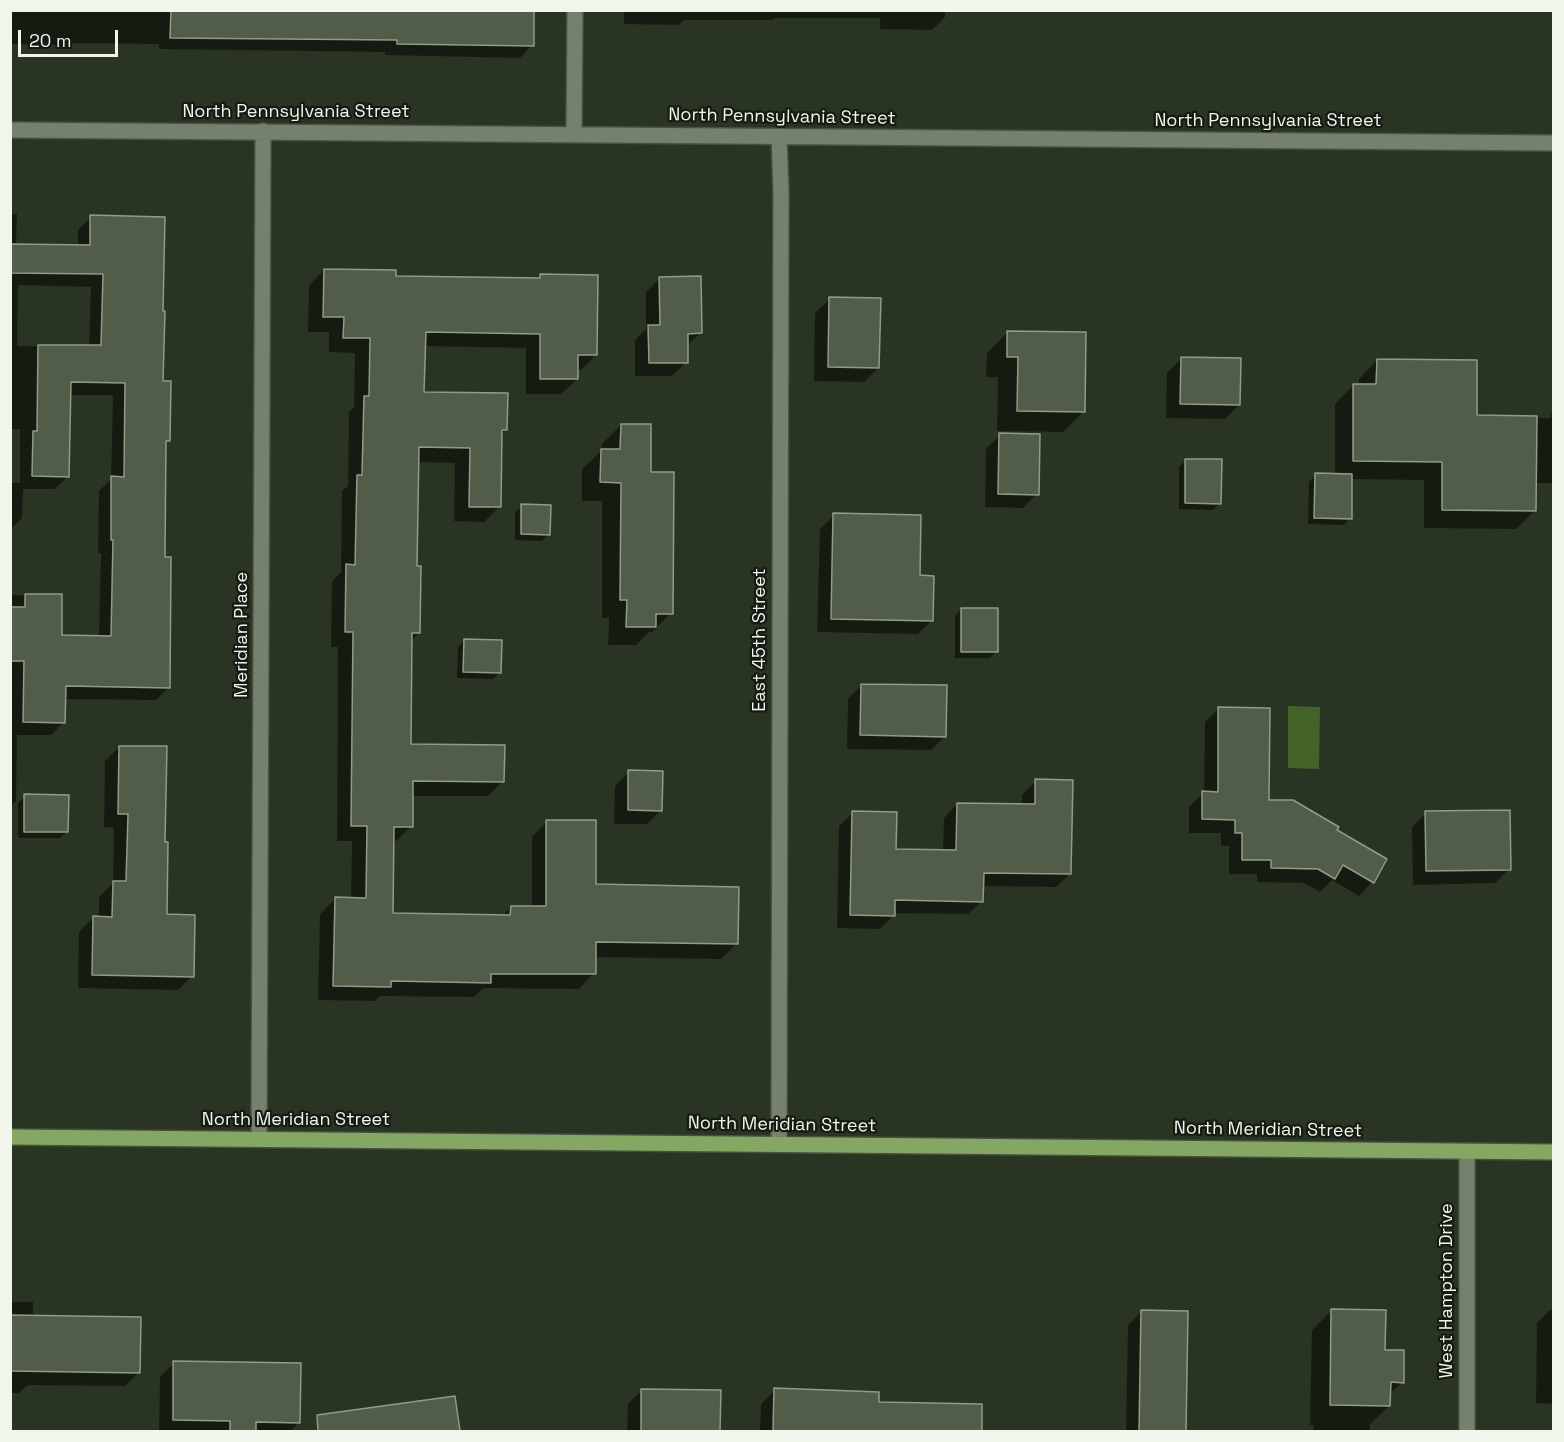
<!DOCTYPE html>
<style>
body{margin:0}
#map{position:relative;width:1564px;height:1442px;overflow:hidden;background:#2a3423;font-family:"Space Grotesk",sans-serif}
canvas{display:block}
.frame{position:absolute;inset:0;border:12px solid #f0f6eb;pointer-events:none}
.scale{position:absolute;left:18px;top:30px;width:100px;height:27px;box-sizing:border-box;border:3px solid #f0f6eb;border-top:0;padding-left:8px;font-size:18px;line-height:21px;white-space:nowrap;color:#f0f6eb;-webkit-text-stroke:4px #151a12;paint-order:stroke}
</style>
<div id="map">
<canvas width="1564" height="1442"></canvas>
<div class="frame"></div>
<div class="scale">20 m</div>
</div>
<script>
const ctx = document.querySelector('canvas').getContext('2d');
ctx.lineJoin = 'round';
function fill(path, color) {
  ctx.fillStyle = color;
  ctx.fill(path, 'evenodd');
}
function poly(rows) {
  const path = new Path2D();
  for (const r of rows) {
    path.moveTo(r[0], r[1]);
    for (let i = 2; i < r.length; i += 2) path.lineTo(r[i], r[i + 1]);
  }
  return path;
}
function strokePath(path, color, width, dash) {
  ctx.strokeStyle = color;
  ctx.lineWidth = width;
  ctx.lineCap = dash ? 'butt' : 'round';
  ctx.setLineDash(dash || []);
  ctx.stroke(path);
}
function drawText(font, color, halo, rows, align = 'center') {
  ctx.font = font + ' "Space Grotesk",sans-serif';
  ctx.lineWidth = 4.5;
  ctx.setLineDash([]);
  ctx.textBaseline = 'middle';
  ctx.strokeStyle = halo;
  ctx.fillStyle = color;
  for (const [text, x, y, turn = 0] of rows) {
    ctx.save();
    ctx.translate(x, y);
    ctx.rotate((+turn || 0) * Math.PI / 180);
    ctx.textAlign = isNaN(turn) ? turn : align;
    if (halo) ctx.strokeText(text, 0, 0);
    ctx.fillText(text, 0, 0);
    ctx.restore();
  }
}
const water = poly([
 [1288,706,1320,707,1319,769,1288,768]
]);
const shadow = poly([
 [10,10,533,10,532,45,520,58,385,55,385,52,159,49,159,44,61,43,59,45,10,44],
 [624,10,945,10,945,17,932,30,880,29,880,18,775,18,773,20,684,20,678,25,624,24],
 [10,214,17,214,16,245,78,246,78,230,91,217,161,382,168,440,164,444,163,558,169,687,156,700,64,699,64,722,51,735,17,735,16,801,10,807,10,595,60,596,60,637,99,637,101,553,98,553,99,491,111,479,113,395,69,395,68,476,55,489,23,489,22,518,10,530,10,483,20,483,20,429,10,429],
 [18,285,91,287,89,347,17,346],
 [324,270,394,277,537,280,541,276,596,355,581,370,576,370,577,379,561,394,526,394,526,348,424,346,423,394,506,430,501,435,499,507,484,522,454,521,455,463,417,462,415,567,419,633,411,641,409,745,503,781,488,796,412,796,411,826,396,841,392,841,391,915,502,916,511,907,532,907,532,837,547,821,595,886,736,944,721,959,595,957,594,973,579,989,483,988,474,997,380,996,375,1001,318,1000,320,914,335,899,351,899,352,841,337,841,338,647,331,647,332,581,341,572,342,491,348,486,349,412,354,407,355,353,329,352,329,332,308,332,309,285],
 [660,278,700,333,686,347,686,362,672,376,635,376,635,340,646,329,646,292],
 [830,299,878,368,864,382,814,381,815,313],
 [1008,332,1084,411,1063,432,997,431,998,377,986,377,987,353],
 [1181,359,1239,405,1225,419,1166,418,1167,373],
 [1377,360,1475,417,1551,418,1551,414,1554,411,1554,483,1535,483,1535,510,1516,529,1424,528,1424,480,1351,479,1350,518,1344,525,1308,524,1309,482,1316,475,1335,475,1335,404,1354,385,1359,385,1359,379],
 [621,425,649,474,671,613,652,632,649,632,636,645,608,645,609,618,602,618,602,501,582,501,582,469,602,450,602,444],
 [1000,435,1037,494,1023,508,985,507,986,449],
 [1186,460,1220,503,1213,510,1179,509,1179,467],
 [522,506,549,534,542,541,515,540,515,512],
 [834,515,919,577,932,620,918,634,817,632,820,529],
 [961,609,997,651,990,658,955,658,955,616],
 [465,640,500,672,493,679,457,678,458,647],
 [862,685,945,736,931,750,847,749,848,699],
 [1219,708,1268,801,1335,830,1372,882,1359,896,1332,880,1320,892,1304,883,1257,882,1257,874,1229,874,1229,846,1221,846,1221,833,1189,833,1189,807,1203,793,1204,793,1205,722],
 [119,747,163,843,165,916,192,976,178,990,78,988,79,932,93,918,99,918,99,897,113,883,114,828,104,827,105,761],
 [629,772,661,810,647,824,614,824,615,786],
 [1036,781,1070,874,1056,887,982,886,982,901,968,914,893,913,893,916,880,929,837,928,839,826,853,813,894,850,943,851,944,818,957,804,1022,805,1022,795],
 [25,796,67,831,60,838,18,838,18,803],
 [1426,813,1509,869,1495,883,1413,885,1412,827],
 [10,1302,33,1302,33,1316,139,1372,125,1386,28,1385,19,1393,10,1393],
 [1332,1310,1383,1351,1402,1382,1389,1395,1389,1406,1370,1424,1370,1432,1313,1432,1314,1425,1310,1425,1312,1330],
 [1550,1310,1554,1310,1554,1404,1536,1403,1537,1323],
 [1142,1311,1187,1313,1184,1432,1126,1432,1128,1325],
 [174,1363,299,1422,290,1432,159,1432,160,1377],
 [642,1390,719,1392,719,1432,627,1432,628,1404],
 [775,1390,877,1404,981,1405,980,1432,760,1432,761,1404],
 [454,1398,458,1432,349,1432,348,1424]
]);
const building = poly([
 [171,10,534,10,534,46,397,44,397,40,170,38,171,10],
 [90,215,165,217,163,311,165,311,163,381,171,381,170,441,166,441,165,557,171,557,170,688,66,686,65,723,23,722,24,661,10,661,10,607,25,607,25,594,62,594,62,635,111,636,113,540,111,540,111,476,124,477,125,383,71,382,69,477,32,476,33,431,37,431,38,345,101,345,103,274,10,273,10,244,90,245,90,215],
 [324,269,396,270,396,276,540,278,540,274,598,275,597,355,578,355,578,379,540,379,540,334,426,332,424,392,508,393,507,430,502,430,501,507,469,507,470,448,419,447,417,566,421,566,420,633,412,633,411,744,505,745,504,782,413,781,413,827,394,827,393,913,510,915,511,906,546,906,546,820,596,820,596,884,739,887,738,944,596,942,596,974,491,974,491,983,391,981,391,987,333,986,335,897,366,898,367,826,351,826,353,632,345,632,346,564,355,565,357,475,362,475,364,396,369,396,370,338,343,338,344,317,323,317,324,269],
 [701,276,702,333,688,334,688,363,649,363,648,325,660,325,659,277,701,276],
 [829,297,881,298,879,368,828,367,829,297],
 [1007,331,1086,332,1085,412,1017,411,1018,357,1007,357,1007,331],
 [1181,357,1241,358,1240,405,1180,404,1181,357],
 [1377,359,1477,360,1477,415,1537,416,1536,511,1442,510,1442,462,1353,461,1353,384,1376,384,1377,359],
 [621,424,651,424,651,472,674,472,673,614,656,614,656,627,626,627,627,600,620,600,621,483,600,482,601,449,620,449,621,424],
 [999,433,1040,434,1039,495,998,494,999,433],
 [1185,459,1222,459,1221,504,1185,503,1185,459],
 [1315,473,1352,474,1352,519,1314,518,1315,473],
 [521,504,551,505,550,535,521,534,521,504],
 [833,513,921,515,920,575,934,576,933,621,831,619,833,513],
 [961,608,998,608,998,652,961,652,961,608],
 [464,639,502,640,501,673,463,672,464,639],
 [861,684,947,685,946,737,860,735,861,684],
 [1218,707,1270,708,1269,800,1293,800,1339,827,1337,830,1387,859,1374,883,1343,865,1335,879,1318,869,1271,868,1271,860,1242,860,1242,833,1235,833,1235,820,1202,819,1202,791,1218,792,1218,707],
 [119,746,167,746,165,842,168,842,167,914,195,915,194,977,92,975,93,916,112,917,113,881,126,881,128,814,118,814,119,746],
 [628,770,663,771,662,811,628,810,628,770],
 [1035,779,1073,780,1071,874,984,873,983,902,895,900,895,916,850,915,852,811,897,812,896,849,956,850,957,803,1035,804,1035,779],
 [24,794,69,795,68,832,24,832,24,794],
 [1510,810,1511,870,1426,871,1425,811,1510,810],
 [1331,1309,1386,1310,1385,1350,1404,1350,1404,1383,1391,1382,1390,1406,1330,1405,1331,1309],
 [1141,1310,1188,1311,1186,1431,1139,1431,1141,1310],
 [10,1315,141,1317,140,1373,10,1371,10,1315],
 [173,1361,301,1363,300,1423,256,1422,256,1431,230,1431,230,1421,173,1420,173,1361],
 [774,1388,879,1392,879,1402,982,1404,982,1431,773,1431,774,1388],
 [641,1389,721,1390,720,1431,641,1431,641,1389],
 [455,1396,460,1431,318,1431,317,1415,455,1396]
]);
const street = poly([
 [10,130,1554,143],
 [574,134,575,10],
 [779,136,781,191,779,1144],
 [259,1139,263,131],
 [1467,1432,1467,1152]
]);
const primary = poly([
 [10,1137,1554,1152]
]);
const streetNames = [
 ["North Pennsylvania Street",296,112],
 ["North Pennsylvania Street",782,117,1],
 ["North Pennsylvania Street",1268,121],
 ["Meridian Place",242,635,-90],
 ["East 45th Street",760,640,-90],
 ["North Meridian Street",296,1120],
 ["North Meridian Street",782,1125,1],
 ["North Meridian Street",1268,1130,1],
 ["West Hampton Drive",1447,1291,-90]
];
fill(water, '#456329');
fill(shadow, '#0007');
fill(building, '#515c49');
strokePath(building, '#909c88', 1.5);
strokePath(street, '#485042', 18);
strokePath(primary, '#485042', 18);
strokePath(street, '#75806d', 15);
strokePath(primary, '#84a864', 15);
drawText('18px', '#f0f6eb', '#151a12', streetNames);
</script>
